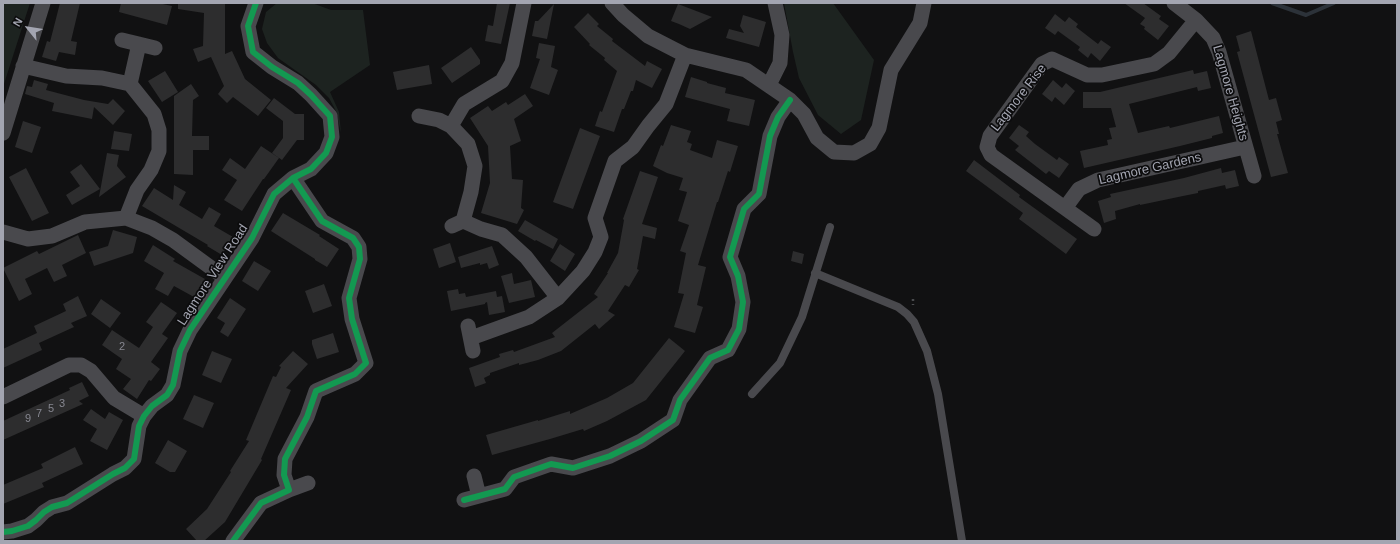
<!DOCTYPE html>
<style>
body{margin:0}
#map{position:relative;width:1400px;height:544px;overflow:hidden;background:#111112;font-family:Arial,sans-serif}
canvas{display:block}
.frame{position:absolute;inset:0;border:4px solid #a3a5b1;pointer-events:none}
.north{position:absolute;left:8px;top:8px;width:40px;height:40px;-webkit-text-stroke:3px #0c0c0d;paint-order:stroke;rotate:300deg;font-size:11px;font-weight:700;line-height:16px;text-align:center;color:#a3a5b1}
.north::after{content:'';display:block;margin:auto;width:14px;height:18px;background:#a3a5b1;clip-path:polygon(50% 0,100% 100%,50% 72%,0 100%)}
</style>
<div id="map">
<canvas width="1400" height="544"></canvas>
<div class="frame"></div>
<div class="north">N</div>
</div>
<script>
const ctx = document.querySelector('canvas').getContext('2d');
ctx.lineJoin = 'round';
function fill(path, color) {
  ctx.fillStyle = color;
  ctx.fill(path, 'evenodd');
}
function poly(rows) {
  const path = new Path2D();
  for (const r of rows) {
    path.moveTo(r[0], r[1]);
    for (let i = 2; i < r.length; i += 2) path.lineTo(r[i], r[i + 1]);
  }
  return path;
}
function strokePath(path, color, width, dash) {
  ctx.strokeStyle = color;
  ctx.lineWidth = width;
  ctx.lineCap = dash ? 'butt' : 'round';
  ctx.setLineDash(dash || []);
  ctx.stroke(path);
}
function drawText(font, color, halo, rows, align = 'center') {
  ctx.font = font + ' Arial,sans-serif';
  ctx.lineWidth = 3.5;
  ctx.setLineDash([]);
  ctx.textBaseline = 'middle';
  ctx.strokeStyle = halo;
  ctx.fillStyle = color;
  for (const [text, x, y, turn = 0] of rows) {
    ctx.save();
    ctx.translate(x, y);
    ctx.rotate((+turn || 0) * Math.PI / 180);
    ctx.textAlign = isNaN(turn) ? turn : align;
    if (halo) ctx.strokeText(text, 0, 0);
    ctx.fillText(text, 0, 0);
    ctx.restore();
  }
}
const green = poly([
 [3,3,30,3,3,87],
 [277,3,312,3,331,10,363,10,370,65,330,92,339,112,341,133,336,111,329,98,316,85,278,58,267,43,262,29,266,12],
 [784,3,833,3,874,60,861,120,841,134,818,115,799,78,793,52]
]);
const stream = poly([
 [1272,3,1306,15,1334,3]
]);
const building = poly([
 [60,3,80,3,71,41,77,42,75,55,59,52,56,61,42,57,47,41,50,42],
 [121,3,158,3,172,6,167,25,119,12],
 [178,3,225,3,225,54,232,51,245,79,271,100,258,116,233,97,227,103,218,94,224,86,211,57,198,62,193,49,203,46,204,13,178,9],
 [497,3,510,3,501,44,485,41,488,25,493,26],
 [1124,3,1143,3,1161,16,1159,19,1169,26,1158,40,1144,29,1145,27,1140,24,1145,18],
 [554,4,547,39,532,36,535,21,538,21],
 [678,4,712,17,690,29,679,24,671,21],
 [588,13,599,24,597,26,613,39,612,41,645,66,647,61,662,69,652,88,636,80,633,91,631,91,624,109,622,109,614,132,595,126,600,111,602,112,617,71,604,60,605,58,589,45,590,44,574,27],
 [1055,14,1065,22,1069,17,1078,24,1076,27,1098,44,1101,40,1111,47,1100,61,1091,53,1088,58,1078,50,1080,47,1058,31,1055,35,1045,28],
 [743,15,766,22,759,47,726,38,729,29,744,33,740,26],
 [1251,31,1269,100,1276,98,1282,120,1276,122,1279,134,1277,134,1288,173,1271,177,1237,52,1240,51,1236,36],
 [539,43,555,46,551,67,558,70,549,95,530,88,540,59,536,58],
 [471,47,480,60,480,64,452,83,441,68],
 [429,65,432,84,397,90,393,72],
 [1193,70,1194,74,1207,71,1211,88,1198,91,1197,87,1129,104,1138,133,1169,126,1170,128,1219,116,1223,133,1212,136,1212,138,1180,146,1084,168,1080,151,1108,145,1107,140,1112,139,1109,128,1116,127,1111,108,1083,108,1083,92,1100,92],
 [165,71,178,92,162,102,148,81],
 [691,77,707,82,707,83,726,88,725,93,755,100,749,126,727,121,730,109,685,97],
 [34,80,48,84,46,90,84,100,108,104,113,99,125,111,113,125,94,107,92,119,52,111,54,103,25,94,27,86,32,87],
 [1053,80,1062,88,1066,83,1075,91,1064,105,1055,97,1052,102,1042,94],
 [191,84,199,96,193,100,192,136,209,136,209,150,193,150,193,175,174,174,174,96],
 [525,94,533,106,514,119,521,141,510,146,512,179,523,180,521,208,524,210,517,224,481,213,490,183,488,146,470,118,488,106,492,111,506,102,508,105],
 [274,98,295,114,304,114,304,140,297,140,282,160,272,153,283,138,283,121,266,108],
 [23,121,41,127,32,153,15,147],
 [671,125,691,131,687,142,692,144,690,150,712,158,717,140,738,146,730,172,728,171,718,202,717,202,698,265,706,267,697,305,703,307,695,333,674,327,684,294,678,293,686,253,680,251,689,225,678,221,687,192,679,190,683,178,667,173,653,166,661,145,663,146],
 [1019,125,1029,132,1026,136,1035,144,1057,160,1059,157,1069,164,1059,178,1049,171,1046,174,1015,150,1019,146,1009,138],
 [580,128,600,136,573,209,553,202],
 [114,131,132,134,129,151,111,149],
 [261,146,279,158,264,179,263,179,242,211,224,200,237,180,222,170,230,158,245,169],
 [107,153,119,155,117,166,126,177,99,197],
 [974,160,1020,195,1019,197,1077,239,1066,254,1019,219,1023,213,966,171],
 [81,164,100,189,72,205,66,195,80,186,70,172],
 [26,168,49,213,32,221,9,177],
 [1221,168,1222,173,1235,170,1239,186,1226,189,1225,185,1198,191,1198,193,1183,196,1140,205,1140,204,1115,211,1116,219,1104,223,1098,201,1111,197,1110,194,1184,178],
 [640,171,658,177,642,224,657,228,655,239,643,236,637,269,639,270,629,287,625,285,608,311,615,315,599,329,595,324,561,351,538,360,519,365,519,363,490,373,490,375,484,378,486,383,475,387,469,368,500,357,499,354,513,350,514,352,555,337,552,333,598,297,594,294,608,273,607,273,618,253,624,220,623,219],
 [174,185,186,192,179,205,202,219,209,207,221,214,214,226,233,237,222,255,207,246,208,245,142,206,154,188,173,200],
 [283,213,320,235,319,236,339,249,327,267,315,260,315,259,271,231],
 [525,220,558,239,553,249,536,240,535,241,518,231],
 [113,230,137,237,133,253,94,266,89,252,108,246],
 [78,235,86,253,62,265,67,276,54,282,47,268,25,279,32,294,19,301,3,268,37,251,39,254],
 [450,243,456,262,439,268,433,249],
 [560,244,575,254,565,271,550,261],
 [153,245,175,259,173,261,205,279,194,297,174,286,168,296,155,289,164,273,144,261],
 [492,246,499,265,489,269,487,263,480,265,480,263,461,268,458,257],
 [793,251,804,254,802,264,791,261],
 [254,261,271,271,258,291,242,281],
 [512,273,514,284,531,280,535,297,509,303,501,276],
 [324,284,332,306,313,313,305,291],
 [458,289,459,294,465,293,466,297,496,291,497,297,502,296,505,312,489,315,487,302,485,303,485,304,451,311,447,291],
 [78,296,87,316,71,323,74,327,39,343,42,350,3,368,3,349,37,333,34,326,66,311,63,304],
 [230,298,246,309,228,337,220,332,225,323,217,318],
 [101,299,121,313,110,328,91,314],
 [161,302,177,313,162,334,168,338,151,362,160,369,151,381,149,380,137,399,123,389,131,379,116,369,122,359,102,345,112,330,139,348,153,327,146,322],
 [333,333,339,352,317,359,312,344,312,340],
 [669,338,685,351,646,400,607,421,584,431,583,429,550,439,492,455,486,435,538,420,538,421,570,411,570,414,607,398,633,383],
 [212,351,232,359,221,383,202,375],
 [293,351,308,364,286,388,291,390,261,459,262,460,225,522,204,541,197,541,186,529,207,509,231,472,230,471,249,441,246,440,273,376,276,377,281,367,279,366],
 [82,382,89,396,79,401,83,404,3,440,3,421,70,390,69,388],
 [194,395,214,403,203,428,183,419],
 [91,409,105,419,109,412,123,420,107,450,90,441,97,429,83,420],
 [168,440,187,451,175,472,170,472,155,463],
 [75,447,83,464,42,483,44,487,3,504,3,485,43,468,41,464]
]);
const path = poly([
 [913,299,913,305]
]);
const service = poly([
 [815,273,898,307,907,314,914,322,927,351,938,394,962,541],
 [752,394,780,363,802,317,830,227]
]);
const minor = poly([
 [612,3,623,15,648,36,685,55,746,70,790,100,804,114,817,138,834,152,854,153,870,144,879,128,891,70,920,23,924,3],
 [1174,3,1196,20,1213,38,1219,52,1254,176],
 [122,40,155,48],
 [23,66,66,76,102,78,130,84,154,114,159,130,159,151,151,170,137,190,126,218],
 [130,84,139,44],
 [769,85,780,63,782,35,775,3],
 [419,116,439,120,451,126,468,144,475,166,471,192,463,221,452,226],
 [451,126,464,104,502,81,512,63,524,3],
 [3,133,43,3],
 [1065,208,1079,189,1098,180,1245,147],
 [463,221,481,229,502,235,526,257,558,298],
 [1094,229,991,155,987,147,990,136,1042,64,1052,59,1087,75,1102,75,1154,64,1169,53,1196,20],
 [3,232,28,239,52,236,85,222,126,218,152,228,173,240,225,278],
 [468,326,473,351],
 [471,338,529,317,558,298,583,271,595,252,601,237,595,218,615,161,633,147,648,126,666,104,685,55],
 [3,397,69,365,81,365,91,371,114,398,144,416],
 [474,476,479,496],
 [289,490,308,483],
 [464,500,505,489,514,477,551,464,573,468,610,456,641,441,673,420,680,400,710,358,728,350,739,329,743,302,738,276,730,257,744,209,759,194,770,136,778,117,790,100],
 [3,532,12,531,28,526,36,520,44,512,52,507,67,503,113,474,125,468,134,459,139,426,144,416,152,406,167,395,173,385,180,351,190,330,252,238,274,194,293,178,311,169,326,153,332,137,330,116,311,95,298,83,272,67,253,52,248,26,256,3],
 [233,541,261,503,289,490,284,475,285,459,307,417,316,391,355,374,366,363,352,319,349,298,360,259,359,247,353,238,322,221,293,178]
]);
const cycleway = poly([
 [464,500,505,489,514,477,551,464,573,468,610,456,641,441,673,420,680,400,710,358,728,350,739,329,743,302,738,276,730,257,744,209,759,194,770,136,778,117,790,100],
 [3,532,12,531,28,526,36,520,44,512,52,507,67,503,113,474,125,468,134,459,139,426,144,416,152,406,167,395,173,385,180,351,190,330,252,238,274,194,293,178,311,169,326,153,332,137,330,116,311,95,298,83,272,67,253,52,248,26,256,3],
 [233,541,261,503,289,490,284,475,285,459,307,417,316,391,355,374,366,363,352,319,349,298,360,259,359,247,353,238,322,221,293,178]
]);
const numberNames = [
 ["2",122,347],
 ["3",62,404],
 ["5",51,409],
 ["7",39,414],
 ["9",28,419]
];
const streetNames = [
 ["Lagmore Heights",1230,93,74],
 ["Lagmore Rise",1019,98,-52],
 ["Lagmore Gardens",1150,169,-13],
 ["Lagmore View Road",213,275,-57]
];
fill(green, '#1d2320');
strokePath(stream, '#2c3239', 4);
fill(building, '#2d2d2e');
strokePath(path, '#4a4b4e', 2.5, [2, 3]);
strokePath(service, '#49494d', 8);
strokePath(minor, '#49494d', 15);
strokePath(cycleway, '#139951', 6);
drawText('11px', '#868790', null, numberNames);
drawText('13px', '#a3a5b1', '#0c0c0d', streetNames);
</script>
